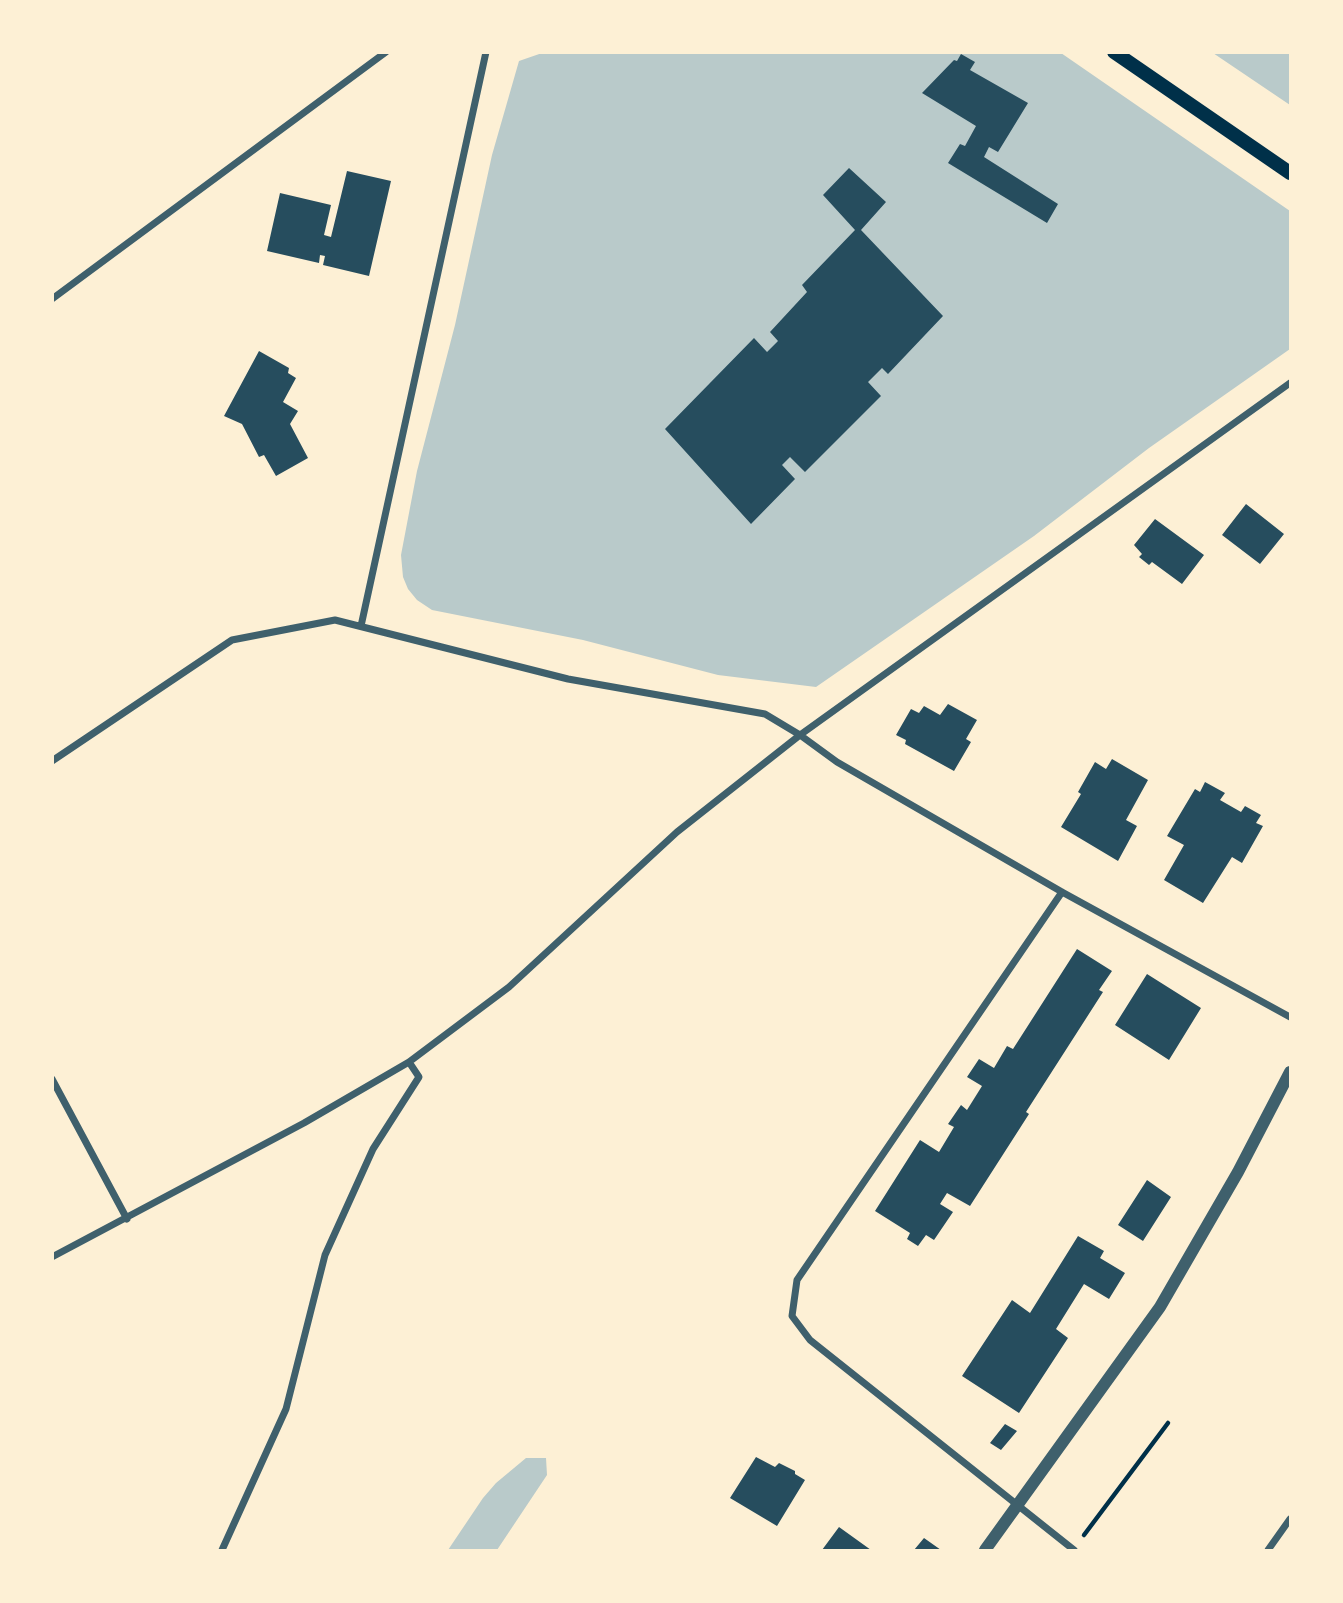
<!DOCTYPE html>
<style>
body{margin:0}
#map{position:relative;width:1343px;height:1603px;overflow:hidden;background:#fdf0d5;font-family:"Source Serif 4",serif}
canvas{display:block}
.frame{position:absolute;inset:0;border:54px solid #fdf0d5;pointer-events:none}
</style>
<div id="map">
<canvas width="1343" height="1603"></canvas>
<div class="frame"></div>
</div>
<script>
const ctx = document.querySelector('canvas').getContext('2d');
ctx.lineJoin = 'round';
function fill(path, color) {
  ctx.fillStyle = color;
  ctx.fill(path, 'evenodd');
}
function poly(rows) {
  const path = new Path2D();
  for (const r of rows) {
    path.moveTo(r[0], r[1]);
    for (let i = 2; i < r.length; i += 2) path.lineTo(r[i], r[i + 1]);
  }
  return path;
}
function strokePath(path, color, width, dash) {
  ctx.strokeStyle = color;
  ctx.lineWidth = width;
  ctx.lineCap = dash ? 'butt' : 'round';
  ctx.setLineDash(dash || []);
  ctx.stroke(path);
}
const green = poly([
 [545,52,1061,53,1290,211,1290,349,1149,448,1034,536,816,687,718,675,583,640,432,610,417,600,408,589,403,577,401,555,417,471,455,325,492,155,519,61],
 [1213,53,1290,53,1290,105],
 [526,1458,546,1458,547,1475,497,1550,448,1550,483,1498,496,1483]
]);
const building = poly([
 [961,54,975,62,970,70,1028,103,998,152,989,147,984,157,1058,204,1047,223,948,163,960,144,965,146,976,126,922,93,954,60,957,61],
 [849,168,886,202,861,230,943,316,888,374,882,368,868,382,881,396,805,472,790,457,782,465,795,479,751,524,665,429,754,338,767,352,778,341,770,332,807,292,802,285,855,230,823,195],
 [347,171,391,181,369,276,323,265,325,256,320,255,319,263,267,251,280,193,331,205,324,235,331,237],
 [259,351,289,368,288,373,296,378,283,402,298,411,290,424,308,458,276,476,264,455,259,457,242,424,224,416],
 [1246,504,1284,534,1260,564,1222,535],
 [1155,519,1204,555,1182,584,1152,562,1149,565,1139,557,1142,554,1134,545],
 [948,704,977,720,966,739,971,742,954,771,905,744,906,740,896,735,911,709,919,713,924,706,940,715],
 [1112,759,1148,780,1126,820,1137,826,1118,861,1061,827,1081,794,1078,792,1095,762,1106,769],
 [1205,782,1225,793,1220,800,1241,812,1245,806,1261,815,1256,823,1263,826,1242,863,1232,857,1203,903,1164,880,1184,845,1167,836,1195,789,1200,792],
 [1077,949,1112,971,1099,990,1103,992,1026,1112,1029,1114,970,1206,947,1193,940,1204,953,1212,934,1240,926,1235,918,1246,907,1239,910,1233,875,1211,920,1140,939,1152,954,1127,948,1124,961,1105,967,1110,982,1086,967,1077,979,1059,994,1068,1007,1046,1013,1049],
 [1147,974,1201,1008,1169,1060,1115,1025],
 [1147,1180,1171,1197,1143,1241,1118,1225],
 [1078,1236,1104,1251,1100,1258,1125,1273,1109,1299,1084,1284,1056,1329,1068,1338,1019,1413,962,1376,1012,1300,1030,1313],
 [1005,1424,1017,1431,1001,1450,990,1443],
 [756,1457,775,1467,779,1463,795,1471,795,1474,805,1480,777,1526,730,1498],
 [839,1527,871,1550,822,1550],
 [924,1538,941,1550,914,1550]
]);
const path = poly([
 [1084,1535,1168,1423]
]);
const minor = poly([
 [52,299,386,52],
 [361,626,486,52],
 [52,761,232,640,335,620,568,679,765,714,800,735,837,762,1062,892,1290,1017],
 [1062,892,797,1280,792,1316,810,1340,1074,1550],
 [52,1079,127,1219],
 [52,1257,304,1123,409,1062,509,987,677,832,800,735,1290,383],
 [222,1550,286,1409,325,1255,373,1149,419,1077,409,1062],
 [1268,1550,1290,1519]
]);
const tertiary = poly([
 [985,1550,1160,1307,1238,1172,1290,1072]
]);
const secondary = poly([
 [1114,52,1290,173]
]);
fill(green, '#b9caca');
fill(building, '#264d5e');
strokePath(path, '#003049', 4.5);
strokePath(minor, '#3f606c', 7);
strokePath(tertiary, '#3f606c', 12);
strokePath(secondary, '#003049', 14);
</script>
